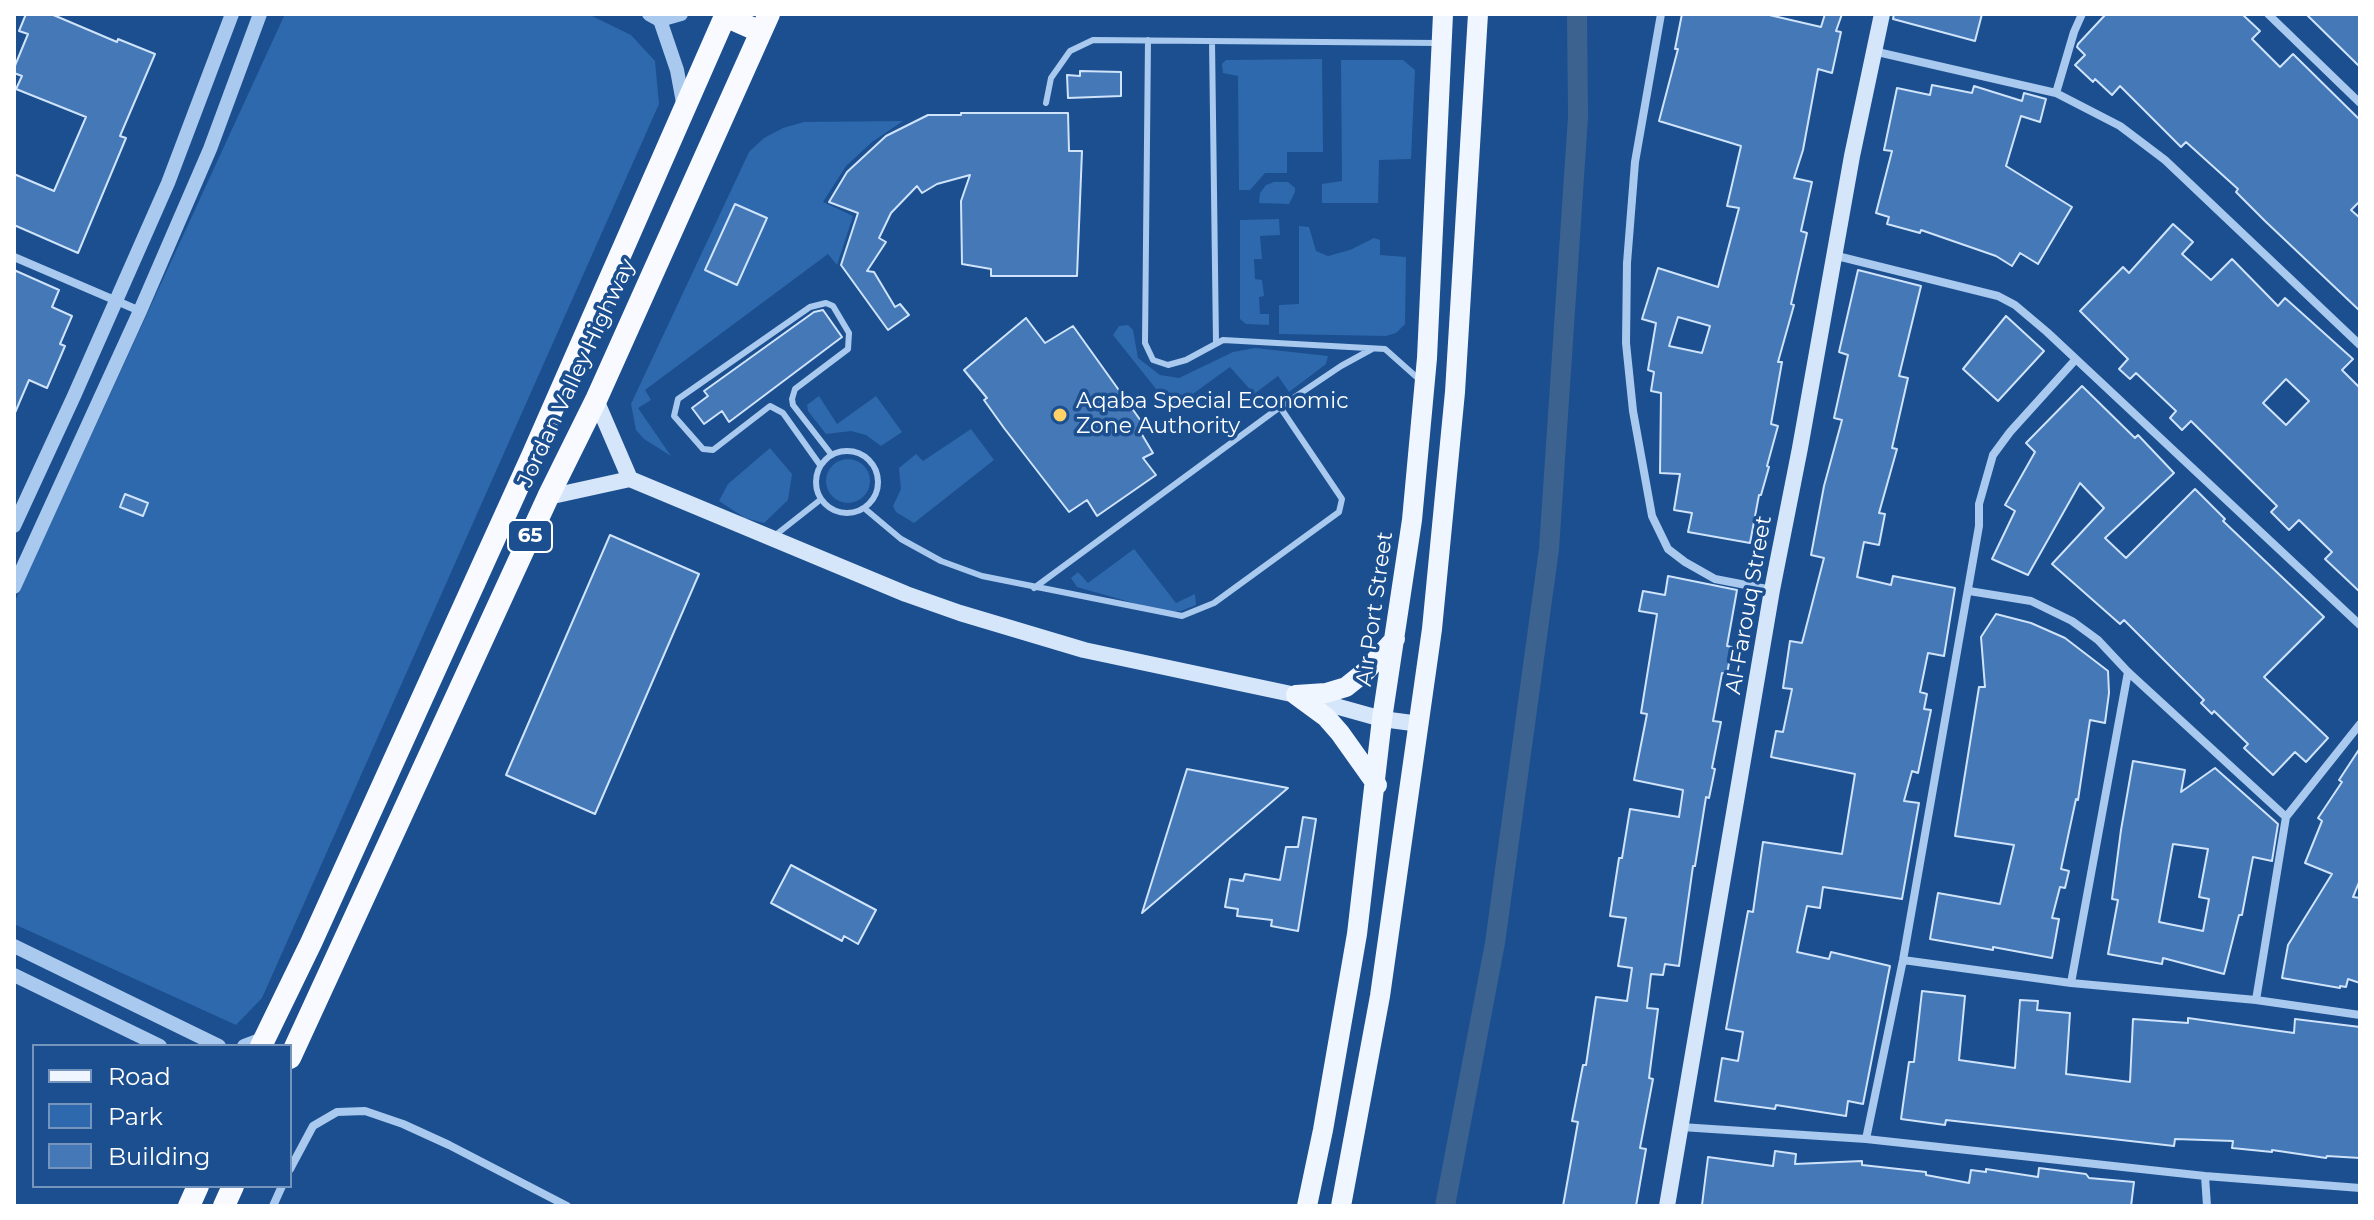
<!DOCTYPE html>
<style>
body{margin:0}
#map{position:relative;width:2374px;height:1220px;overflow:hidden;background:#1b4f8f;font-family:Montserrat,sans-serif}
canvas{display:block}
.frame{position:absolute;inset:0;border:16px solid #fff;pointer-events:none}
.legend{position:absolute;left:32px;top:1044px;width:260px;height:144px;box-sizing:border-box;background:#1b4f8f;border:2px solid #7695bc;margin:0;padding:10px 14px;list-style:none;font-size:24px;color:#fff}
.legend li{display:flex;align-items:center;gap:16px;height:40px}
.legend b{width:40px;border:2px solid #7695bc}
</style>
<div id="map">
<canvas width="2374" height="1220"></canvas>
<div class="frame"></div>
<ul class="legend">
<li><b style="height:10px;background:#f0f6ff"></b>Road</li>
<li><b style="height:22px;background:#2e69ad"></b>Park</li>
<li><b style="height:22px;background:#4478b7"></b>Building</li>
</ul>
</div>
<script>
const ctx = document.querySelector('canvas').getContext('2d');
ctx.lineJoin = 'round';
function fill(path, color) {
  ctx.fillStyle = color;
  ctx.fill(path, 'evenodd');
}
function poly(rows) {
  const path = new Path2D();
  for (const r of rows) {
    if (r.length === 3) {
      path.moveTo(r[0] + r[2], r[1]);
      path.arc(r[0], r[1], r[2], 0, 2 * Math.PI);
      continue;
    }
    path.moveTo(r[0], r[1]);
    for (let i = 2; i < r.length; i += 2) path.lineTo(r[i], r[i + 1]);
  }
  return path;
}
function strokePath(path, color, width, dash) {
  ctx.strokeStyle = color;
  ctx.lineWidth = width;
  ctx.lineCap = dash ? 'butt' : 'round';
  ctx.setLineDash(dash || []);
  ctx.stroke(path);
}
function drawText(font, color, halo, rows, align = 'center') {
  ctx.font = font + ' Montserrat,sans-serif';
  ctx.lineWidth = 7;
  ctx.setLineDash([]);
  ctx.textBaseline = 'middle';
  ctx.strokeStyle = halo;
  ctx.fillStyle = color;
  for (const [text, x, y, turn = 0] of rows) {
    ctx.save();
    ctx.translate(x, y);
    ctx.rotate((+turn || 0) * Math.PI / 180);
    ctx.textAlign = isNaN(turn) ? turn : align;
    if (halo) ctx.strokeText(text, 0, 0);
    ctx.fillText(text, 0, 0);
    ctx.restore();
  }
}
const green = poly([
 [285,14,588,14,631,35,655,61,659,104,262,998,236,1025,14,924,14,603],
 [1322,59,1323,152,1287,152,1287,173,1265,173,1250,190,1239,190,1238,76,1223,73,1222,64,1226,60],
 [1341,60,1403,60,1415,70,1411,159,1379,160,1378,203,1322,203,1322,184,1342,181],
 [903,121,872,142,846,166,823,202,853,216,837,265,828,254,645,390,651,400,638,408,671,456,644,439,636,430,631,404,749,152,764,138,783,128,804,122],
 [1274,182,1288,182,1295,188,1295,192,1289,204,1259,203,1260,193,1266,185],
 [1279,219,1280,235,1260,236,1262,259,1254,259,1255,279,1262,280,1264,296,1259,297,1260,314,1269,314,1269,325,1246,324,1240,319,1240,220],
 [1299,226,1309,227,1316,251,1328,256,1350,250,1374,238,1380,240,1380,255,1406,257,1405,324,1396,333,1386,336,1279,334,1279,305,1299,304],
 [1128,325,1133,330,1138,358,1160,375,1179,378,1233,352,1255,348,1328,356,1326,364,1289,392,1278,376,1254,394,1230,367,1172,409,1113,335,1119,326],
 [819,396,837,424,876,396,902,432,881,446,866,435,851,431,826,434,808,411,807,405],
 [971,429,994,460,914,523,896,512,893,506,901,489,899,468,916,454,923,461],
 [770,448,792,474,788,500,764,523,745,518,719,501,728,484],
 [848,481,22],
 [1134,549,1176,603,1195,594,1196,605,1181,611,1165,612,1077,587,1071,578,1078,572,1088,583]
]);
const canal = poly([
 [1445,1206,1495,943,1549,549,1578,117,1577,14]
]);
const building = poly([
 [26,14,51,14,117,42,118,39,155,54,120,136,126,138,78,253,14,225,14,174,54,191,86,117,16,89,22,76,14,73,14,68,28,34,19,31,26,14],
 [1682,14,1765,14,1821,27,1825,14,1842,14,1836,31,1841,32,1832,73,1818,69,1803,150,1794,178,1812,182,1801,231,1807,233,1791,304,1794,305,1778,362,1782,362,1771,424,1778,426,1767,466,1769,467,1761,495,1759,495,1750,543,1688,532,1692,513,1674,510,1680,474,1660,473,1661,393,1651,391,1654,372,1648,370,1656,323,1642,319,1658,268,1718,287,1739,208,1727,206,1741,146,1659,121,1678,49,1675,49,1682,14],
 [1678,317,1710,326,1702,353,1669,346,1678,317],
 [1894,14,1982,14,1975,41,1893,19,1894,14],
 [2106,14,2242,14,2260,31,2252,39,2280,67,2293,54,2360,120,2360,201,2351,210,2360,218,2360,311,2265,221,2236,192,2238,189,2186,142,2181,147,2120,86,2112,95,2095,79,2093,82,2075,65,2085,55,2077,47,2078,44,2106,14],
 [2306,14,2360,14,2360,67,2306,14],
 [1080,71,1121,72,1121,96,1068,98,1067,75,1080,76,1080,71],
 [1932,85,1972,93,1974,86,2022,101,2024,93,2046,99,2040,122,2021,116,2006,166,2072,207,2038,264,2020,253,2012,266,1996,256,1921,230,1920,233,1887,224,1889,217,1876,213,1892,151,1884,150,1897,88,1930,95,1932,85],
 [961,113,1068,113,1069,151,1082,151,1077,276,991,276,991,269,962,264,961,201,970,175,937,184,922,193,917,186,891,213,879,238,886,242,867,271,874,272,895,307,900,304,909,315,888,330,841,265,858,213,829,202,847,172,886,136,928,115,961,115,961,113],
 [735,204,767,218,737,285,705,270,735,204],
 [2173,224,2193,242,2182,254,2211,280,2232,259,2278,306,2285,298,2353,359,2342,370,2360,388,2360,592,2325,559,2332,552,2299,520,2289,530,2271,512,2277,506,2191,421,2182,430,2170,418,2176,411,2136,373,2130,379,2119,369,2128,359,2080,311,2123,267,2129,273,2173,224],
 [2286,379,2309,401,2286,425,2263,403,2286,379],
 [14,270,59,290,52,307,72,316,60,344,65,346,47,388,29,380,14,415,14,270],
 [1858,270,1921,286,1899,376,1908,378,1892,448,1897,449,1879,513,1885,514,1879,545,1864,542,1857,577,1891,585,1893,576,1955,588,1944,656,1928,653,1920,692,1927,694,1924,709,1931,710,1918,773,1912,771,1904,801,1919,803,1902,899,1823,887,1820,908,1807,906,1797,952,1829,959,1831,952,1890,966,1863,1104,1848,1101,1846,1116,1776,1105,1775,1109,1715,1101,1722,1058,1738,1061,1743,1032,1726,1029,1748,911,1753,912,1763,842,1842,854,1855,774,1771,757,1776,731,1783,732,1792,689,1783,688,1790,641,1802,643,1824,558,1811,555,1824,486,1842,420,1834,418,1848,355,1839,352,1858,270],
 [823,310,842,337,729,422,722,411,704,424,692,408,708,396,704,391,814,312,823,310],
 [2006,316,2044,351,1998,401,1963,369,2006,316],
 [1026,318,1045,343,1073,326,1146,428,1141,433,1153,453,1143,458,1156,475,1097,516,1087,500,1069,512,1004,428,984,400,987,398,964,370,1026,318],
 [2082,386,2135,438,2138,435,2174,473,2105,538,2126,558,2195,489,2225,519,2223,521,2324,617,2264,677,2328,738,2306,762,2295,752,2273,775,2244,748,2248,744,2214,711,2212,714,2201,703,2204,700,2124,620,2120,624,2052,564,2104,508,2080,483,2028,575,1992,559,2015,511,2005,505,2035,452,2026,443,2082,386],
 [125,494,148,503,143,516,120,507,125,494],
 [610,535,699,574,595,814,506,775,610,535],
 [1668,576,1737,590,1727,646,1732,647,1727,674,1722,673,1713,721,1721,722,1712,768,1715,769,1709,798,1706,797,1695,866,1693,866,1679,966,1665,964,1663,975,1651,974,1647,1008,1658,1009,1649,1078,1653,1079,1640,1148,1646,1149,1636,1206,1563,1206,1578,1122,1572,1121,1583,1065,1586,1065,1596,997,1627,1001,1632,968,1618,966,1626,918,1610,916,1619,858,1622,858,1630,809,1679,817,1683,790,1634,780,1647,714,1641,713,1657,614,1639,611,1643,591,1665,595,1668,576],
 [1996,614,2031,623,2065,638,2108,671,2109,693,2105,723,2090,720,2078,800,2076,799,2061,869,2069,871,2065,888,2060,887,2052,918,2059,919,2052,958,1993,947,1993,950,1930,939,1938,893,2000,904,2014,845,1955,836,1979,687,1985,687,1981,637,1996,614],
 [2360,748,2360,880,2353,897,2360,898,2360,983,2348,979,2346,987,2340,986,2340,988,2282,978,2288,945,2332,874,2305,863,2322,821,2318,818,2342,782,2339,780,2360,748],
 [2133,761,2185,770,2181,792,2215,768,2278,824,2272,861,2253,857,2242,915,2239,915,2224,974,2163,958,2162,964,2108,954,2118,900,2112,899,2121,830,2133,761],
 [2173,844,2208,849,2199,897,2209,899,2203,931,2159,922,2173,844],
 [1187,769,1288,788,1142,913,1187,769],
 [1303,817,1316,819,1298,931,1271,926,1272,920,1237,916,1238,909,1225,907,1230,879,1243,881,1245,874,1280,880,1286,847,1298,847,1303,817],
 [791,865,876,910,858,944,844,936,842,941,771,903,791,865],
 [1922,991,1965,996,1959,1060,2015,1068,2020,1000,2038,1001,2037,1010,2070,1013,2066,1074,2130,1082,2133,1019,2188,1023,2188,1018,2294,1033,2295,1019,2360,1027,2360,1158,2327,1156,2326,1158,2272,1150,2272,1152,2232,1148,2233,1141,2175,1139,2174,1146,1946,1120,1945,1125,1901,1119,1909,1062,1914,1062,1922,991],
 [1775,1151,1796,1154,1795,1164,1862,1161,1862,1165,1926,1172,1926,1175,1969,1183,1971,1170,1986,1172,1986,1169,2038,1177,2039,1168,2086,1174,2089,1178,2134,1182,2131,1206,1702,1205,1708,1157,1773,1166,1775,1151]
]);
const service = poly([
 [1148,40,1145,343,1153,360,1168,365,1186,360,1223,340,1385,349,1421,381],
 [1212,41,1216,343],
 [1046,103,1051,78,1070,51,1093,40,1438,43],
 [847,482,31],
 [820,465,783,413,770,406,713,450,703,449,674,416,678,399,810,307,826,303,833,306,849,333,848,349,795,389,792,399,793,405,831,454],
 [864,508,901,539,941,561,982,576,1182,616,1214,603,1339,512,1342,499,1280,407,1341,366,1372,349],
 [773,537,820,500],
 [1034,588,1280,407]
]);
const minor = poly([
 [1661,14,1635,162,1627,263,1626,343,1633,411,1652,516,1668,549,1685,562,1715,579,1772,590],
 [2268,14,2360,103],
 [1873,51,2056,93,2120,126,2165,160,2360,345],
 [2056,93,2074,32,2082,14],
 [1833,255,1998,296,2015,305,2047,332,2360,625],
 [14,257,140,311],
 [1969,591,2031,601,2072,621,2098,640,2128,672,2286,817],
 [1903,960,2071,983,2256,1000,2360,1015],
 [2071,983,2128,672],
 [2256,1000,2286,817,2360,724],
 [1681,1127,1866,1139,2205,1176,2360,1188],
 [1866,1139,1903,960,1979,526,1979,504,1993,455,2010,432,2076,359],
 [290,1169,313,1126,337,1112,365,1111,403,1124,449,1145,567,1206],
 [2205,1176,2207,1206],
 [273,1206,282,1186]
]);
const tertiary = poly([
 [649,14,660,20,681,14],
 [660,20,677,70,684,108],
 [14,526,74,396,168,183,232,14],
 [14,587,140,311,210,149,260,14],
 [14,946,219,1046],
 [14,975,160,1046],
 [244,1046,265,1038]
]);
const secondary = poly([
 [596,400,630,479],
 [548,497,630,479,906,594,960,613,1084,650,1296,695,1382,719,1420,724],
 [1667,1206,1772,590,1800,448,1852,156,1882,14]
]);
const primary = poly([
 [1296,695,1326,717,1340,733,1377,785],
 [1296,695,1326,693,1346,687,1366,671,1395,639],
 [1307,1206,1323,1130,1357,934,1382,719,1412,520,1427,358,1443,14],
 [1341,1206,1380,996,1432,629,1455,392,1478,14]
]);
const trunk = poly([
 [725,16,761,32],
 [261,1046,311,943,532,456,726,14],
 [290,1058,548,497,596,400,769,14],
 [189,1206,198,1186],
 [224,1206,233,1186]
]);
const markers = [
 [1060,415,8,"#ffd166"]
];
const shields = [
 [530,536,44]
];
const shieldNames = [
 ["65",530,536]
];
const streetNames = [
 ["Jordan Valley Highway",577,373,-65],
 ["Al-Farouq Street",1749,605,-80],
 ["Air Port Street",1375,609,-82]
];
const poiNames = [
 ["Aqaba Special Economic",1076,402],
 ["Zone Authority",1076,427]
];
fill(green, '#2e69ad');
strokePath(canal, '#3c6290', 20);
fill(building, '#4478b7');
strokePath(building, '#cfe3fa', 2);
strokePath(service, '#a9c9ee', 6);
strokePath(minor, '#a9c9ee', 8);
strokePath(tertiary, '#a9c9ee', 14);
strokePath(secondary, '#d6e6fa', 16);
strokePath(primary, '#f0f6ff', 20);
strokePath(trunk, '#f8faff', 22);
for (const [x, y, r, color] of markers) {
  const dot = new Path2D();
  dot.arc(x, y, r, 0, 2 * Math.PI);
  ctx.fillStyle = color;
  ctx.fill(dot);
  strokePath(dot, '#1b4f8f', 3);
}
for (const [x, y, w] of shields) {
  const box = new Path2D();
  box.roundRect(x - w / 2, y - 16, w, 32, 6);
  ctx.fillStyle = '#1b4f8f';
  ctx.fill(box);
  strokePath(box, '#fff', 2);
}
drawText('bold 20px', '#fff', null, shieldNames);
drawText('22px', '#fff', '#1b4f8f', streetNames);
drawText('22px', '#fff', '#1b4f8f', poiNames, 'left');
</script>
